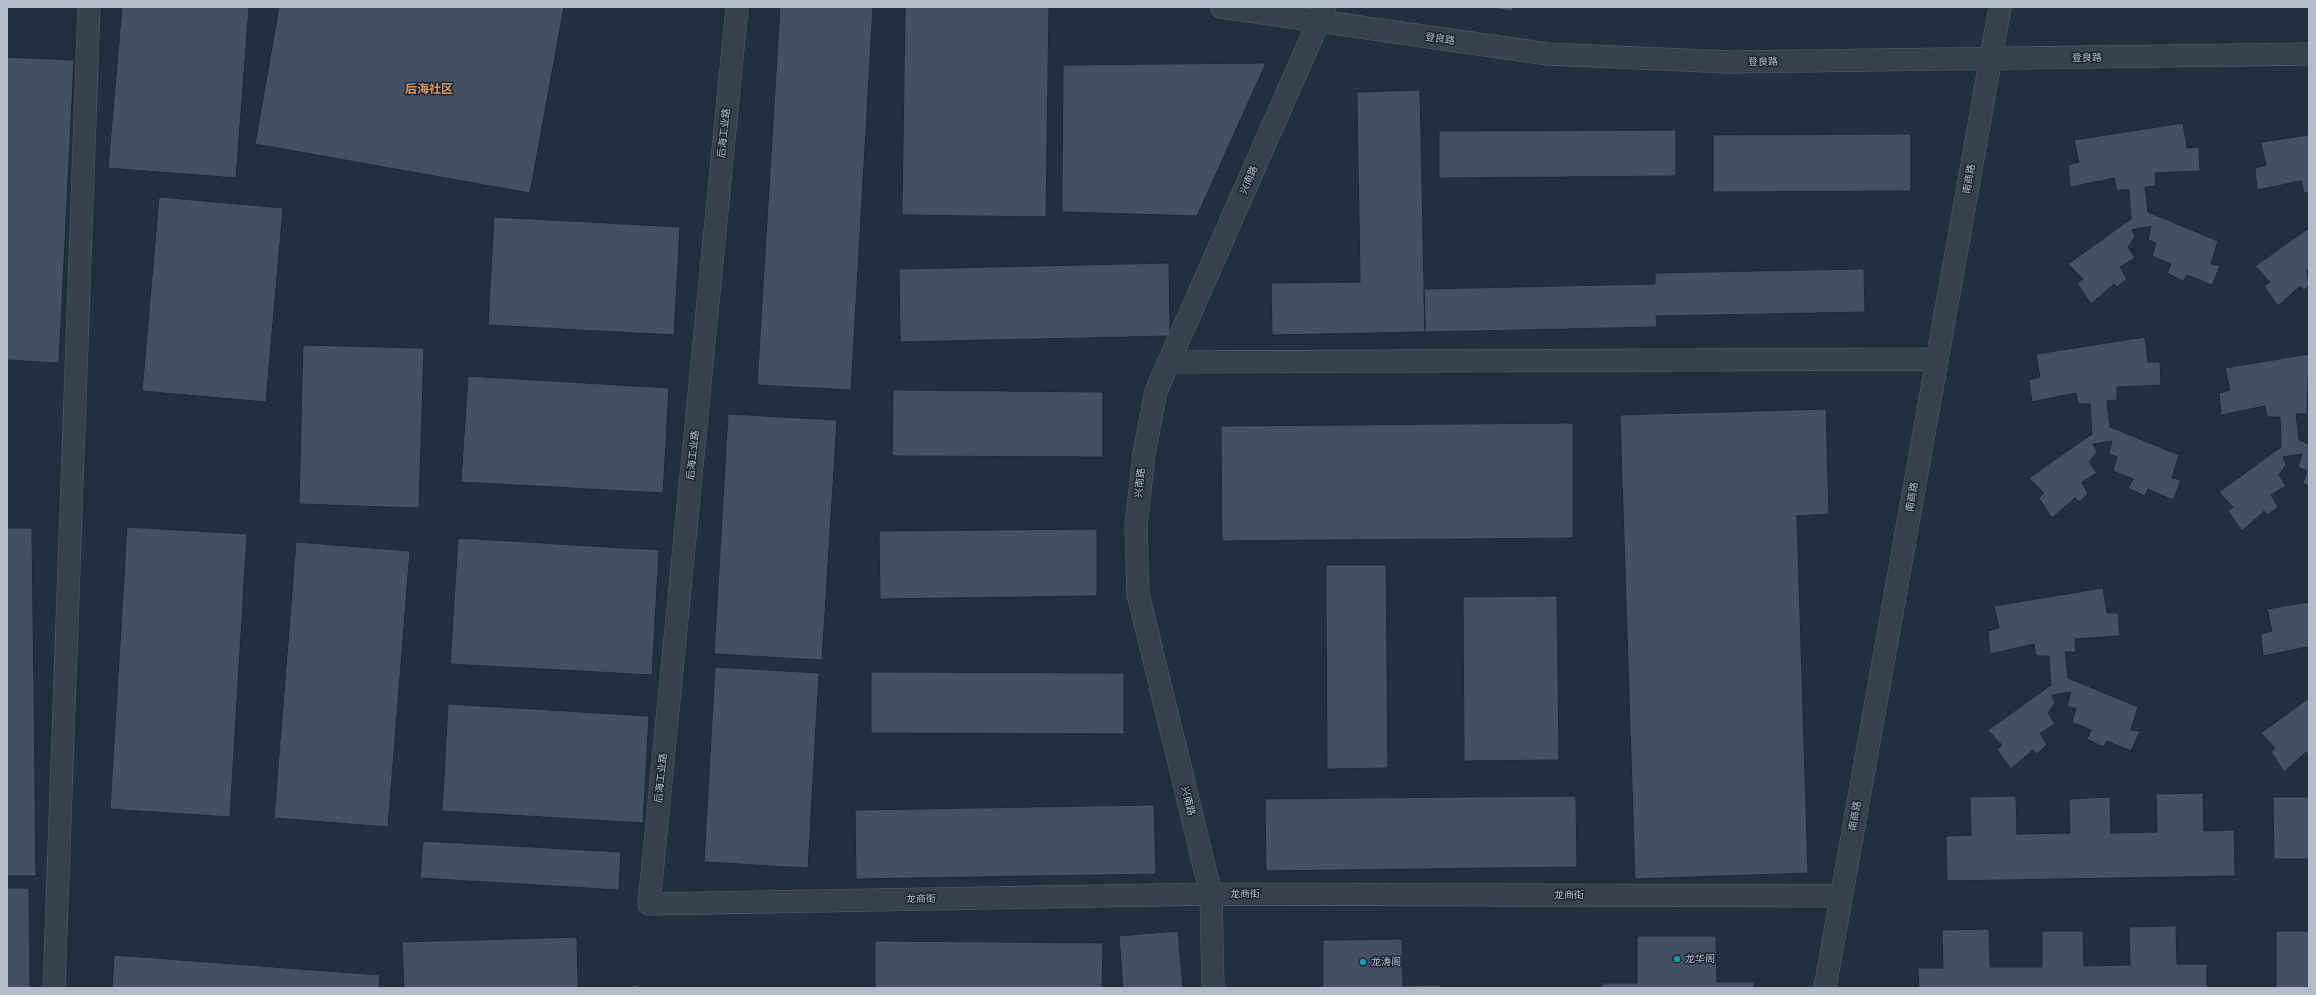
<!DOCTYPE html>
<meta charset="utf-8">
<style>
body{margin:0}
#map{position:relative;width:2316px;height:995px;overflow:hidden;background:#242f3e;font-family:"Public Sans",sans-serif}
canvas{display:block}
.frame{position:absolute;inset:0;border:8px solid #b4bcc9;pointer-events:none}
</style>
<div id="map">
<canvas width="2316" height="995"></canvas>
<div class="frame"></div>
</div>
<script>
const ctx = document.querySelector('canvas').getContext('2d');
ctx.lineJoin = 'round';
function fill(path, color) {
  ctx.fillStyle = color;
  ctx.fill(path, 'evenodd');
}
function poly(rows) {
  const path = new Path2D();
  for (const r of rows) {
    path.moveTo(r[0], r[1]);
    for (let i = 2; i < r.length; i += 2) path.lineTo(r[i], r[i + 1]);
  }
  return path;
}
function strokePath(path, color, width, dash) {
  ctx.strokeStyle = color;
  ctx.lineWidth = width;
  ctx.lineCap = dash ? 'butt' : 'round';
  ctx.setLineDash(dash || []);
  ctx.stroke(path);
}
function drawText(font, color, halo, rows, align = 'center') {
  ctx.font = font + ' "Public Sans","Noto Sans SC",sans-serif';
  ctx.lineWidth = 3;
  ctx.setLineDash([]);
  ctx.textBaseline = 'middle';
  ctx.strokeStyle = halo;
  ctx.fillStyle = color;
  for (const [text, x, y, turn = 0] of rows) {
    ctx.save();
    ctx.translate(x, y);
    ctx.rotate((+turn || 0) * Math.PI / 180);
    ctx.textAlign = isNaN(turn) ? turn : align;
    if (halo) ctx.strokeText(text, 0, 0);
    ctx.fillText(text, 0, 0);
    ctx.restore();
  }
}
const building = poly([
 [122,7,249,7,236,178,108,168,122,7],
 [279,7,564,7,530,193,255,144,279,7],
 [780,7,873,7,851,390,757,385,780,7],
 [905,7,1049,7,1046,217,902,215,905,7],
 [1484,7,1513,7,1512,11,1484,7],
 [7,57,74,60,59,363,7,360,7,57],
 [1266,63,1197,216,1062,212,1063,65,1266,63],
 [1420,90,1425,332,1272,335,1271,283,1360,282,1357,92,1420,90],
 [2183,123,2187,148,2199,147,2200,171,2155,173,2156,186,2145,187,2148,212,2218,241,2211,264,2220,266,2212,285,2187,275,2183,281,2167,273,2171,264,2152,256,2156,243,2148,240,2151,226,2132,230,2135,237,2128,247,2135,258,2120,267,2127,279,2117,287,2114,284,2091,304,2077,283,2083,279,2068,264,2131,219,2129,190,2117,190,2114,178,2070,187,2068,165,2079,162,2074,140,2183,123],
 [1676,130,1676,176,1439,178,1439,131,1676,130],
 [1911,134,1911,191,1713,192,1713,135,1911,134],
 [2309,135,2309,193,2304,193,2301,181,2257,190,2255,168,2266,165,2261,142,2309,135],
 [159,197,283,208,266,402,142,391,159,197],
 [494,217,680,227,674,335,488,325,494,217],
 [2309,228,2309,269,2307,270,2309,286,2304,290,2300,286,2278,306,2264,286,2270,282,2255,266,2309,228],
 [1169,263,1170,336,900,342,899,269,1169,263],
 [1864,269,1865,312,1656,316,1657,327,1425,332,1424,289,1655,284,1655,273,1864,269],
 [2145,337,2148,362,2160,362,2161,385,2117,387,2117,400,2107,401,2110,427,2179,455,2172,478,2181,480,2173,500,2148,489,2145,496,2128,488,2133,479,2113,471,2117,457,2109,454,2112,441,2093,444,2097,452,2089,462,2097,473,2082,482,2088,494,2079,502,2075,498,2052,518,2039,498,2044,493,2029,478,2092,434,2090,404,2078,404,2076,393,2032,402,2029,380,2040,377,2036,354,2145,337],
 [303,345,424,348,419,508,299,504,303,345],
 [2309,354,2307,414,2296,414,2299,440,2309,444,2309,486,2303,483,2307,471,2298,467,2302,454,2283,457,2286,465,2279,475,2286,486,2271,495,2278,507,2268,515,2264,511,2242,531,2228,511,2233,507,2219,492,2281,447,2280,417,2267,417,2265,406,2221,415,2219,393,2230,390,2225,368,2309,354],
 [468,376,669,388,663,493,461,482,468,376],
 [893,390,1103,392,1103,457,892,456,893,390],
 [1826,409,1829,514,1797,516,1808,873,1635,879,1620,415,1826,409],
 [728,414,837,420,822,660,714,654,728,414],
 [1573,423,1573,538,1222,541,1221,426,1573,423],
 [127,527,247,534,230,817,110,809,127,527],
 [7,528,32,528,36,876,7,876,7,528],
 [1097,529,1097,596,880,599,879,531,1097,529],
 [458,538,659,550,652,675,450,664,458,538],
 [296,542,410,551,388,827,274,818,296,542],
 [1326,565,1386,565,1388,768,1327,769,1326,565],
 [2103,588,2107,613,2118,613,2120,636,2075,639,2076,652,2065,652,2068,678,2138,707,2131,730,2140,731,2131,751,2107,741,2103,747,2087,739,2091,730,2072,722,2076,709,2067,706,2071,692,2052,695,2055,703,2048,713,2055,724,2040,733,2047,745,2037,754,2033,750,2011,769,1997,750,2002,745,1988,730,2051,685,2049,656,2036,656,2034,644,1990,654,1988,631,1999,628,1994,606,2103,588],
 [1557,596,1559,760,1464,761,1463,597,1557,596],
 [2309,602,2309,656,2307,647,2263,656,2261,634,2272,631,2267,609,2309,602],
 [715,667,819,673,808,868,704,862,715,667],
 [871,672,1124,673,1124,734,871,733,871,672],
 [2309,698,2309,755,2306,752,2284,772,2271,752,2275,748,2261,733,2309,698],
 [448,704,649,716,643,823,442,811,448,704],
 [2203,793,2204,831,2234,830,2235,876,1947,881,1946,836,1971,835,1970,797,2016,796,2017,834,2070,833,2069,799,2110,797,2111,833,2157,832,2156,794,2203,793],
 [1576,796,1577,867,1266,871,1265,799,1576,796],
 [2273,797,2309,797,2309,859,2274,859,2273,797],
 [1154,805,1156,874,856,879,855,810,1154,805],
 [423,841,621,852,619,890,420,878,423,841],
 [7,888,29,888,30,988,7,988,7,888],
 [2176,926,2177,964,2207,964,2207,988,1919,988,1918,968,1943,968,1942,930,1989,929,1990,967,2042,967,2042,931,2083,931,2084,966,2130,965,2129,927,2176,926],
 [1178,931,1183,988,1123,988,1119,936,1178,931],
 [2276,931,2309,931,2309,988,2276,988,2276,931],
 [1637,936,1716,936,1717,982,1754,982,1754,988,1602,988,1602,983,1637,983,1637,936],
 [577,937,578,988,404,988,402,942,577,937],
 [1402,939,1403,986,1440,985,1440,988,1288,988,1323,986,1323,940,1402,939],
 [875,941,1103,943,1102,988,875,988,875,941],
 [114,955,380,975,379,988,112,988,114,955],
 [633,985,647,988,632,988,633,985]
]);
const minor = poly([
 [737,7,649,904,1211,894,1841,896],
 [1221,7,1548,54,1729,62,2309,54],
 [1169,362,1937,359],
 [54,988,89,7],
 [1213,988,1211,894,1138,594,1136,526,1144,454,1156,391,1325,7],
 [1825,988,2000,7]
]);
const markers = [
 [1677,959,4,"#0f9aa8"],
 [1363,962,4,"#0f9aa8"]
];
const streetNames = [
 ["登良路",1440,39,8],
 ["登良路",2087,58,-1],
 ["登良路",1763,62,-1],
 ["后海工业路",724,133,-84],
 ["南商路",1969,179,-80],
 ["兴南路",1249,180,-66],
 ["后海工业路",693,455,-84],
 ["兴南路",1140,483,-84],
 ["南商路",1912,497,-80],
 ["后海工业路",661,778,-84],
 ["兴南路",1188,801,76],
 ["南商路",1855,816,-80],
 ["龙商街",1245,894],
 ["龙商街",1569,895],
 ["龙商街",921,899,-1]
];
const poiNames = [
 ["龙华阁",1685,959],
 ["龙涛阁",1371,962]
];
const quarterNames = [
 ["后海社区",429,89]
];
fill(building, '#455162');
strokePath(building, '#1f2835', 1);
strokePath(minor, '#565f6c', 23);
strokePath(minor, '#38414e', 22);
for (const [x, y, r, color] of markers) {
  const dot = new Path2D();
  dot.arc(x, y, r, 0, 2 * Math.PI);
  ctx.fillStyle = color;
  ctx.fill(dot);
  strokePath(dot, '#1d2633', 1.5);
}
drawText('10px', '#b4bcc9', '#1d2633', streetNames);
drawText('10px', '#b4bcc9', '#1d2633', poiNames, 'left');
drawText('bold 12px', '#d59563', '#1d2633', quarterNames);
</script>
